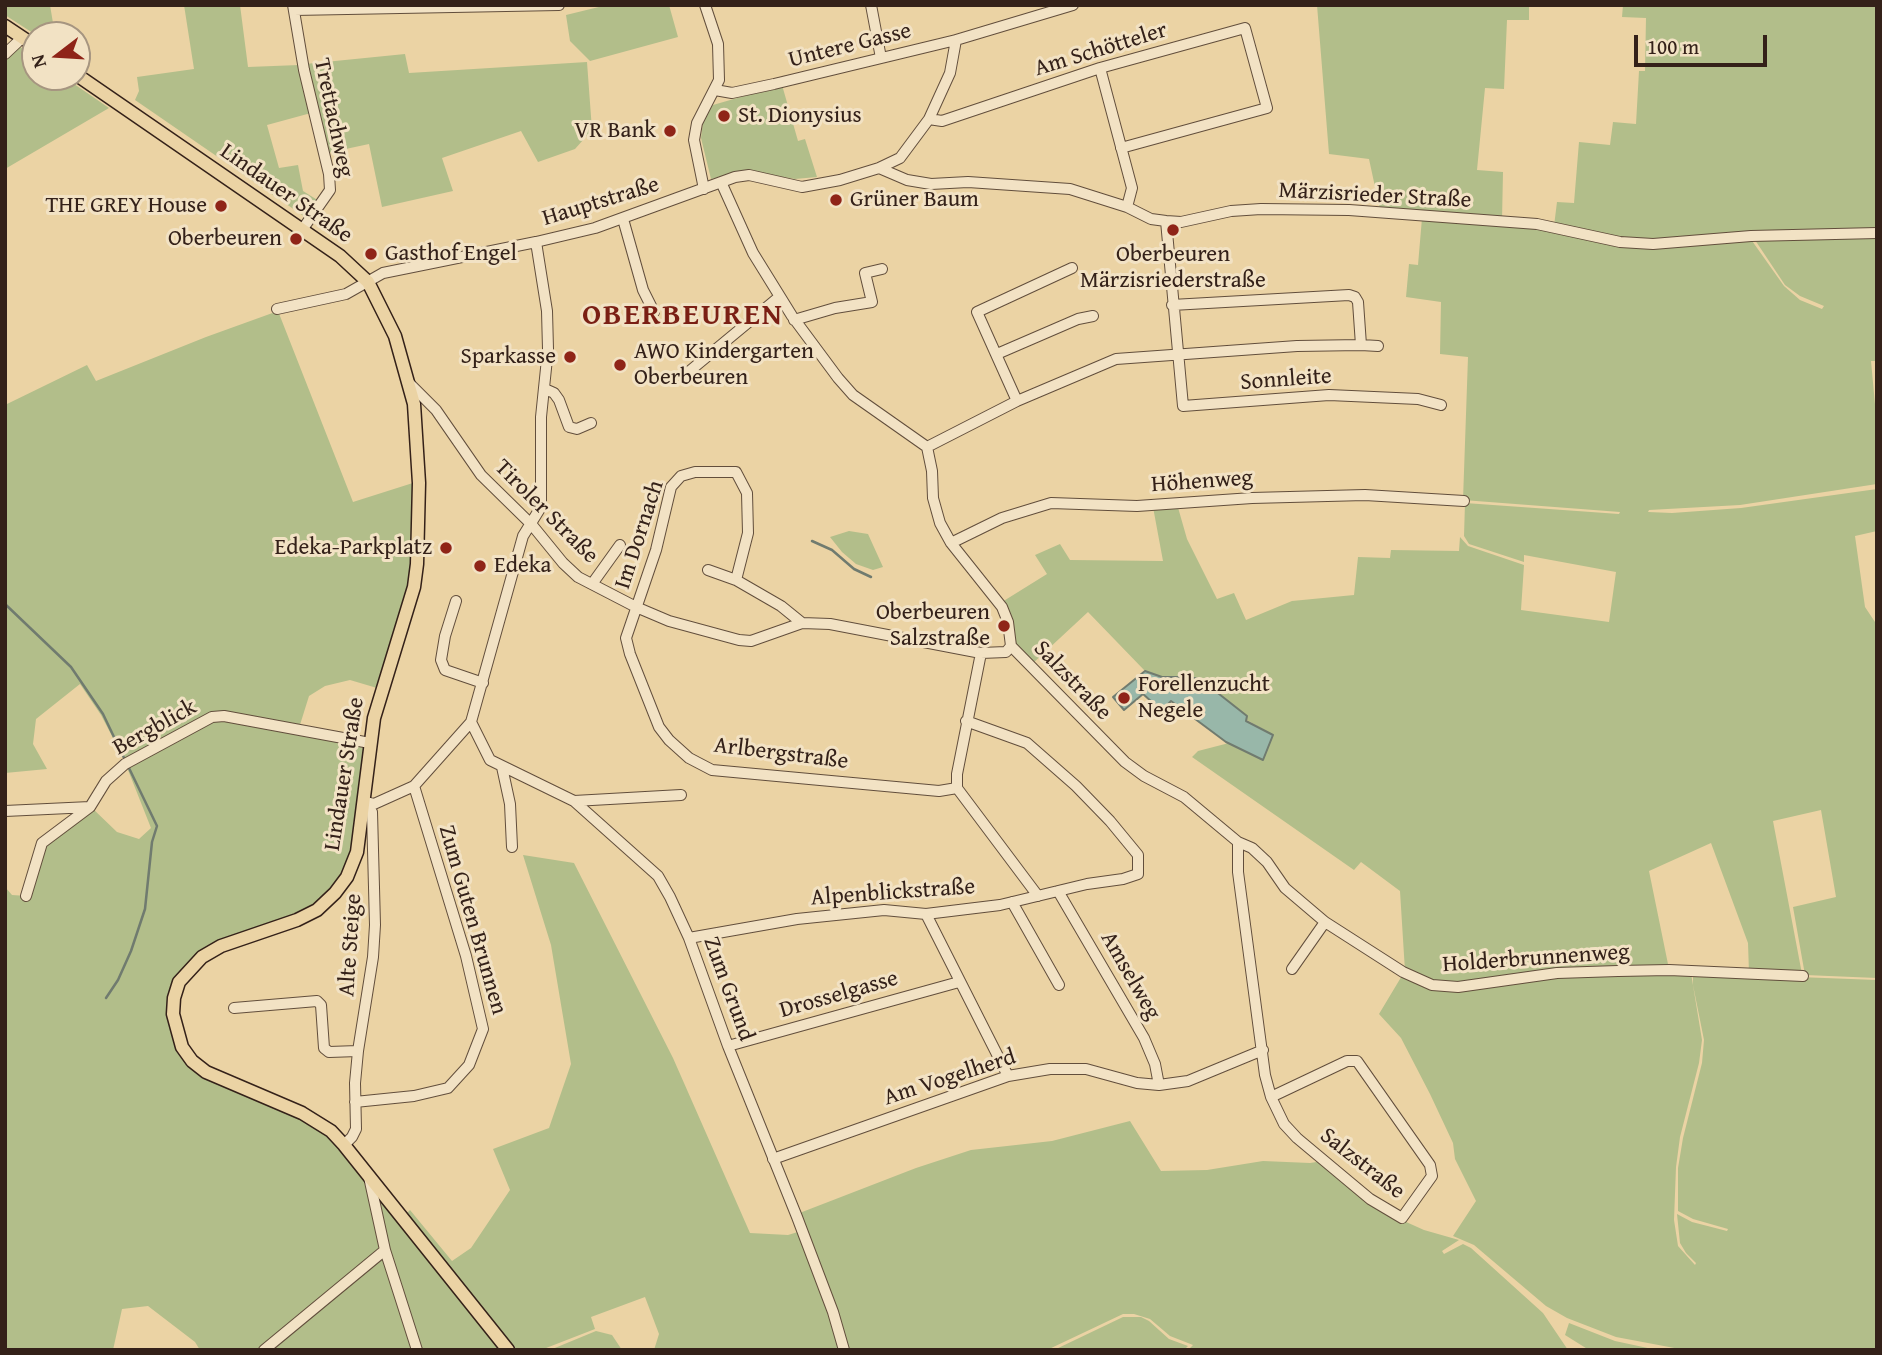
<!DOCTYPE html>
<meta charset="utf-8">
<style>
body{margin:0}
#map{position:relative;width:1882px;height:1355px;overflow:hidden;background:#ebd3a4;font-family:"Gentium Book Plus",serif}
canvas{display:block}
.frame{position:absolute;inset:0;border:7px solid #342119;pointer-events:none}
.north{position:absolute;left:21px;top:21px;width:70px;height:70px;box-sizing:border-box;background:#f2e2c4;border:2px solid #a69580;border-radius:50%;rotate:253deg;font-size:19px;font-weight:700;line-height:28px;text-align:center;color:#342119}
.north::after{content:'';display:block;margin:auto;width:24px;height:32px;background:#8f2418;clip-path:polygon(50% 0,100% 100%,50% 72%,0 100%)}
.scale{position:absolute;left:1634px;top:35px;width:133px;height:32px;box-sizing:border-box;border:4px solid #342119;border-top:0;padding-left:9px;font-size:21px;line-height:24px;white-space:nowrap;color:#342119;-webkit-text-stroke:5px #f2e2c4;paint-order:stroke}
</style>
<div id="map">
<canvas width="1882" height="1355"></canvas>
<div class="frame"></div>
<div class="north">N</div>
<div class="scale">100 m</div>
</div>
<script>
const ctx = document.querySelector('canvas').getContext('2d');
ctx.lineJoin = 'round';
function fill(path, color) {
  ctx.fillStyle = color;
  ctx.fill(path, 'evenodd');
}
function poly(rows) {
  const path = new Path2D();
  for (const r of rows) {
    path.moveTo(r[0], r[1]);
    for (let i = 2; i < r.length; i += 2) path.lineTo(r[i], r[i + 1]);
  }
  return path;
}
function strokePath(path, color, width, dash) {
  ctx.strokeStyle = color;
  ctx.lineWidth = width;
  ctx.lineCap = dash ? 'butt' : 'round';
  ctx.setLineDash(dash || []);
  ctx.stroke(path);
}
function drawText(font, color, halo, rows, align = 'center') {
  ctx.font = font + ' "Gentium Book Plus",serif';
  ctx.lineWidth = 6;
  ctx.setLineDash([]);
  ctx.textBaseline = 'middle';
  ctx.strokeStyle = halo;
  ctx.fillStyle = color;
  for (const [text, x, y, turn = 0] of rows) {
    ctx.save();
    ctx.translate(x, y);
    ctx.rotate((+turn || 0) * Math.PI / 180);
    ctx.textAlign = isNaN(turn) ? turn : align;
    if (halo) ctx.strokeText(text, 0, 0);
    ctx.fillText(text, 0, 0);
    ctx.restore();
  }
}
const green = poly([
 [5,5,50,5,55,35,36,35,5,15],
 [184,5,240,5,248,67,299,65,311,113,267,125,279,168,298,165,303,191,319,201,308,219,135,100,139,91,137,77,194,69],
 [607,5,669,5,678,37,590,61,570,41,566,15],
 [1317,5,1529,5,1529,20,1507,20,1504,89,1485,88,1477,170,1503,172,1502,220,1380,210,1369,159,1329,154],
 [1623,5,1877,5,1877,231,1653,242,1620,240,1554,226,1557,202,1574,203,1579,142,1610,145,1613,122,1636,124,1639,71,1645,71,1646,18,1622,17],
 [19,46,35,57,35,77,64,77,109,108,5,169,5,58],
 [405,54,409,73,587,62,592,130,575,149,538,162,521,131,442,158,453,191,382,207,369,144,327,153,305,64],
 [782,85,798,141,805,139,817,177,795,179,746,171,711,179,701,138,703,121,713,105],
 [1422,218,1537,226,1621,244,1750,238,1784,286,1800,300,1822,309,1824,306,1800,296,1785,285,1753,237,1877,234,1877,385,1875,361,1871,361,1877,426,1877,484,1740,505,1649,510,1648,512,1672,513,1741,508,1877,489,1877,531,1855,536,1865,607,1877,625,1877,978,1805,975,1793,907,1836,897,1821,810,1773,821,1802,974,1749,973,1748,943,1711,843,1649,871,1669,969,1444,986,1405,971,1400,891,1361,862,1354,870,1192,757,1198,751,1229,743,1263,760,1273,735,1174,678,1162,677,1145,671,1088,612,1032,664,1013,645,1002,602,1047,574,1035,555,1060,544,1070,560,1163,561,1153,507,1177,504,1187,539,1217,599,1234,593,1246,620,1292,601,1354,595,1358,557,1390,558,1391,550,1459,551,1460,537,1468,546,1524,565,1521,610,1609,622,1616,572,1524,555,1524,562,1469,544,1464,536,1465,503,1619,514,1620,512,1463,500,1468,357,1440,354,1441,302,1406,297,1409,264,1418,265],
 [278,311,353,502,416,482,414,568,377,688,350,680,325,686,309,696,299,728,224,714,126,763,101,715,80,684,36,719,33,744,47,769,5,773,5,401,7,404,87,365,96,381,206,337],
 [849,531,868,534,883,567,873,570,856,564,842,552,830,537],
 [212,719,366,744,355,851,344,875,316,907,200,954,169,1014,204,1077,300,1117,328,1135,366,1180,415,1350,200,1350,195,1342,148,1306,122,1309,113,1350,5,1350,5,887,12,895,27,896,44,843,91,807,117,832,139,839,151,828,126,765],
 [523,855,574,863,673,1058,750,1233,788,1235,801,1231,842,1350,654,1350,659,1334,645,1297,591,1317,595,1329,541,1350,514,1350,404,1216,410,1210,452,1261,471,1248,510,1190,493,1149,549,1128,571,1064,551,945],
 [1691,973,1702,1040,1699,1063,1680,1137,1676,1167,1674,1220,1678,1246,1695,1265,1696,1263,1686,1253,1680,1243,1677,1214,1692,1222,1727,1231,1728,1229,1693,1219,1678,1211,1678,1168,1683,1138,1702,1063,1704,1040,1693,985,1693,973,1877,980,1877,1350,1685,1350,1616,1337,1567,1318,1546,1306,1474,1245,1453,1236,1476,1201,1455,1159,1453,1143,1430,1094,1401,1038,1379,1014,1403,974,1431,986,1516,979],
 [1130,1121,1161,1171,1207,1170,1263,1161,1310,1163,1323,1161,1395,1217,1424,1230,1459,1240,1442,1251,1444,1254,1463,1244,1471,1248,1543,1313,1568,1350,1188,1350,1193,1345,1170,1336,1150,1319,1134,1314,1123,1314,1047,1350,845,1350,797,1214,916,1168,971,1150,1052,1141],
 [374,1192,477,1322,500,1350,419,1350,387,1249],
 [1123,1317,1141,1317,1149,1321,1169,1339,1188,1346,1184,1350,1054,1350],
 [1569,1323,1615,1341,1657,1350,1589,1350,1565,1335],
 [596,1331,612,1335,622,1350,550,1350]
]);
const water = poly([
 [1145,671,1162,677,1188,677,1200,679,1247,716,1246,721,1273,735,1263,760,1226,742,1171,701,1162,711,1143,694,1124,710,1113,697,1145,671]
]);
const stream = poly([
 [812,541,832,550,854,569,871,577],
 [5,604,71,667,103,714,125,760],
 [106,998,118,980,131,951,145,909,152,842,157,826,128,766]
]);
const minor = poly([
 [293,5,304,70,329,174,330,190,302,230],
 [871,5,881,58],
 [294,10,559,5],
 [5,54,22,38],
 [1100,68,1132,188,1127,207],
 [715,90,732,93,774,84,956,40,1073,5],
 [929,119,942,121,1100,68,1245,28,1267,108,1121,148],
 [879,168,907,180,931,184,968,182,1070,189,1127,207,1151,219,1166,221,1181,222,1231,211,1261,209,1349,210,1537,224,1620,242,1653,244,1751,236,1877,233],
 [721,182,753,253,792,316,838,378,853,395,927,447,932,471,933,498,940,523,951,543,1002,607,1008,622,1011,646,1125,762,1144,776,1184,797,1238,842,1238,872,1265,1075,1271,1097,1284,1124,1297,1138,1370,1199,1402,1218,1432,1176,1430,1165,1357,1061,1347,1061,1271,1097],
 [704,189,694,140,697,123,719,80,718,44,705,5],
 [623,219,643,290,654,312],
 [1166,221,1183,406,1329,395,1418,399,1441,405],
 [277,309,346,294,383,273,536,242,595,228,735,177,749,175,802,187,840,180,879,168,900,158,929,119,950,73,956,40],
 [794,320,835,308,872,302,865,273,882,269],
 [1361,345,1378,346],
 [997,354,1078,319,1093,316],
 [686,374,779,297],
 [410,384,436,410,481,475,532,525,563,563,578,577,636,607,669,621,739,640,751,641,802,623,830,624,981,653,1006,652,1011,646],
 [545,389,554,393,559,400,569,427,577,429,591,423],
 [1017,401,977,312,1072,268],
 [927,447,1017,401,1116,359,1297,346,1361,345,1358,302,1355,297,1349,295,1172,305],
 [951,543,1002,518,1051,503,1137,506,1252,498,1365,495,1464,501],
 [708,570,736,580],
 [592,584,620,545],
 [456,601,445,636,441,660,445,670,483,683],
 [802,623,781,606,736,580,748,533,747,493,736,472,695,472,681,476,671,487,656,550,626,638,630,654,659,727,669,740,689,758,712,770,939,791,957,788],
 [981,653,957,774,957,788,1038,896],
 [471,722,490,760,574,801,658,876,670,897,689,938,728,1046,797,1217,833,1312,844,1350],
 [502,767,510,804,512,847],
 [574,801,681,795],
 [365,802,374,804,414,786,471,722,523,536,541,507,541,417,548,349,547,311,536,242],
 [5,811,90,807],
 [1238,842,1252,848,1267,862,1285,888,1325,922,1403,972,1432,985,1458,987,1557,973,1618,971,1669,970,1803,976],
 [1058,891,1144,1038,1155,1064,1159,1085],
 [26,896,42,843,90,807,106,781,125,764,212,717,224,716,370,743],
 [1012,902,1059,985],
 [926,914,1008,1076],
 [689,938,797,919,884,910,926,914,1000,905,1087,884,1123,879,1138,874,1138,855,1110,821,1076,786,1027,743,966,721],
 [1292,969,1325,922],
 [234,1008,317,1001,321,1005,324,1048,329,1052,358,1051],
 [728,1046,959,982],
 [355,1102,414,1096,448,1088,469,1065,483,1029,466,956,414,786],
 [344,1145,352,1137,356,1129,355,1083,358,1051,373,957,375,925,372,812,365,802],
 [773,1159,1008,1076,1050,1069,1086,1069,1137,1083,1159,1085,1188,1081,1263,1050],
 [369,1177,385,1250,417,1350],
 [264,1350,385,1250]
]);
const major = poly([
 [5,26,35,46],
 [77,75,340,256,368,282,395,336,414,404,419,483,417,564,414,587,374,718,357,852,347,877,335,893,317,910,297,920,221,946,202,957,179,982,174,998,173,1014,182,1047,192,1061,206,1072,302,1113,331,1131,344,1145,508,1350]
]);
const markers = [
 [724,116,7,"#8f2418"],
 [670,131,7,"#8f2418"],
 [836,200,7,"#8f2418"],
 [221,206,7,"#8f2418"],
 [1173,230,7,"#8f2418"],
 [296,239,7,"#8f2418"],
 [371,254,7,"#8f2418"],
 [570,357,7,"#8f2418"],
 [620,365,7,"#8f2418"],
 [446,548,7,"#8f2418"],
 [480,566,7,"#8f2418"],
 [1004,626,7,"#8f2418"],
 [1124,698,7,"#8f2418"]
];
const streetNames = [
 ["Untere Gasse",850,46,-14],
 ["Am Schötteler",1101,50,-17],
 ["Trettachweg",333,118,78],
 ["Lindauer Straße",286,194,35],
 ["Märzisrieder Straße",1375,196,3],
 ["Hauptstraße",601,202,-17],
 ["Sonnleite",1286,380,-4],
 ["Höhenweg",1202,482,-4],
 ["Tiroler Straße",546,512,45],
 ["Im Dornach",640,535,-72],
 ["Salzstraße",1072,681,46],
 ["Bergblick",155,728,-29],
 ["Arlbergstraße",781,754,7],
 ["Lindauer Straße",345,774,-81],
 ["Alpenblickstraße",893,893,-4],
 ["Zum Guten Brunnen",472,920,74],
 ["Alte Steige",351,945,-86],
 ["Holderbrunnenweg",1536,959,-4],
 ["Amselweg",1130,976,60],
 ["Zum Grund",728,989,70],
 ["Drosselgasse",839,995,-16],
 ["Am Vogelherd",950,1078,-18],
 ["Salzstraße",1362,1164,38]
];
const poiNames = [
 ["St. Dionysius",738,116],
 ["VR Bank",656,131,"right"],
 ["Grüner Baum",850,200],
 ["THE GREY House",207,206,"right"],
 ["Oberbeuren",282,239,"right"],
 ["Gasthof Engel",385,254],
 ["Oberbeuren",1173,255,"center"],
 ["Märzisriederstraße",1173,281,"center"],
 ["AWO Kindergarten",634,352],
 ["Oberbeuren",634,378],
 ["Sparkasse",556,357,"right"],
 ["Edeka-Parkplatz",432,548,"right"],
 ["Edeka",494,566],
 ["Oberbeuren",990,613,"right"],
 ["Salzstraße",990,639,"right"],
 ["Forellenzucht",1138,685],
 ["Negele",1138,711]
];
const districtNames = [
 ["OBERBEUREN",683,316]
];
fill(green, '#b2be8a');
fill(water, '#98b7a9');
strokePath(water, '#707b6f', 2);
strokePath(stream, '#707b6f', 2.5);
strokePath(minor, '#624e3c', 12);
strokePath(major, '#342119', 15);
strokePath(minor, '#f2e2c4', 10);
strokePath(major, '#ebd3a4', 12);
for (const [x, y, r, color] of markers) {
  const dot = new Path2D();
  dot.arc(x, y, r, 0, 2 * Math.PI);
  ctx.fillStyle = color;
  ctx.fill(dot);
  strokePath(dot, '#f2e2c4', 2.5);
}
drawText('23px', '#342119', '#f2e2c4', streetNames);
drawText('23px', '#342119', '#f2e2c4', poiNames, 'left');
ctx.letterSpacing = '2px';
drawText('bold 30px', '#7a1f14', '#f2e2c4', districtNames);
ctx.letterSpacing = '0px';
</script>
